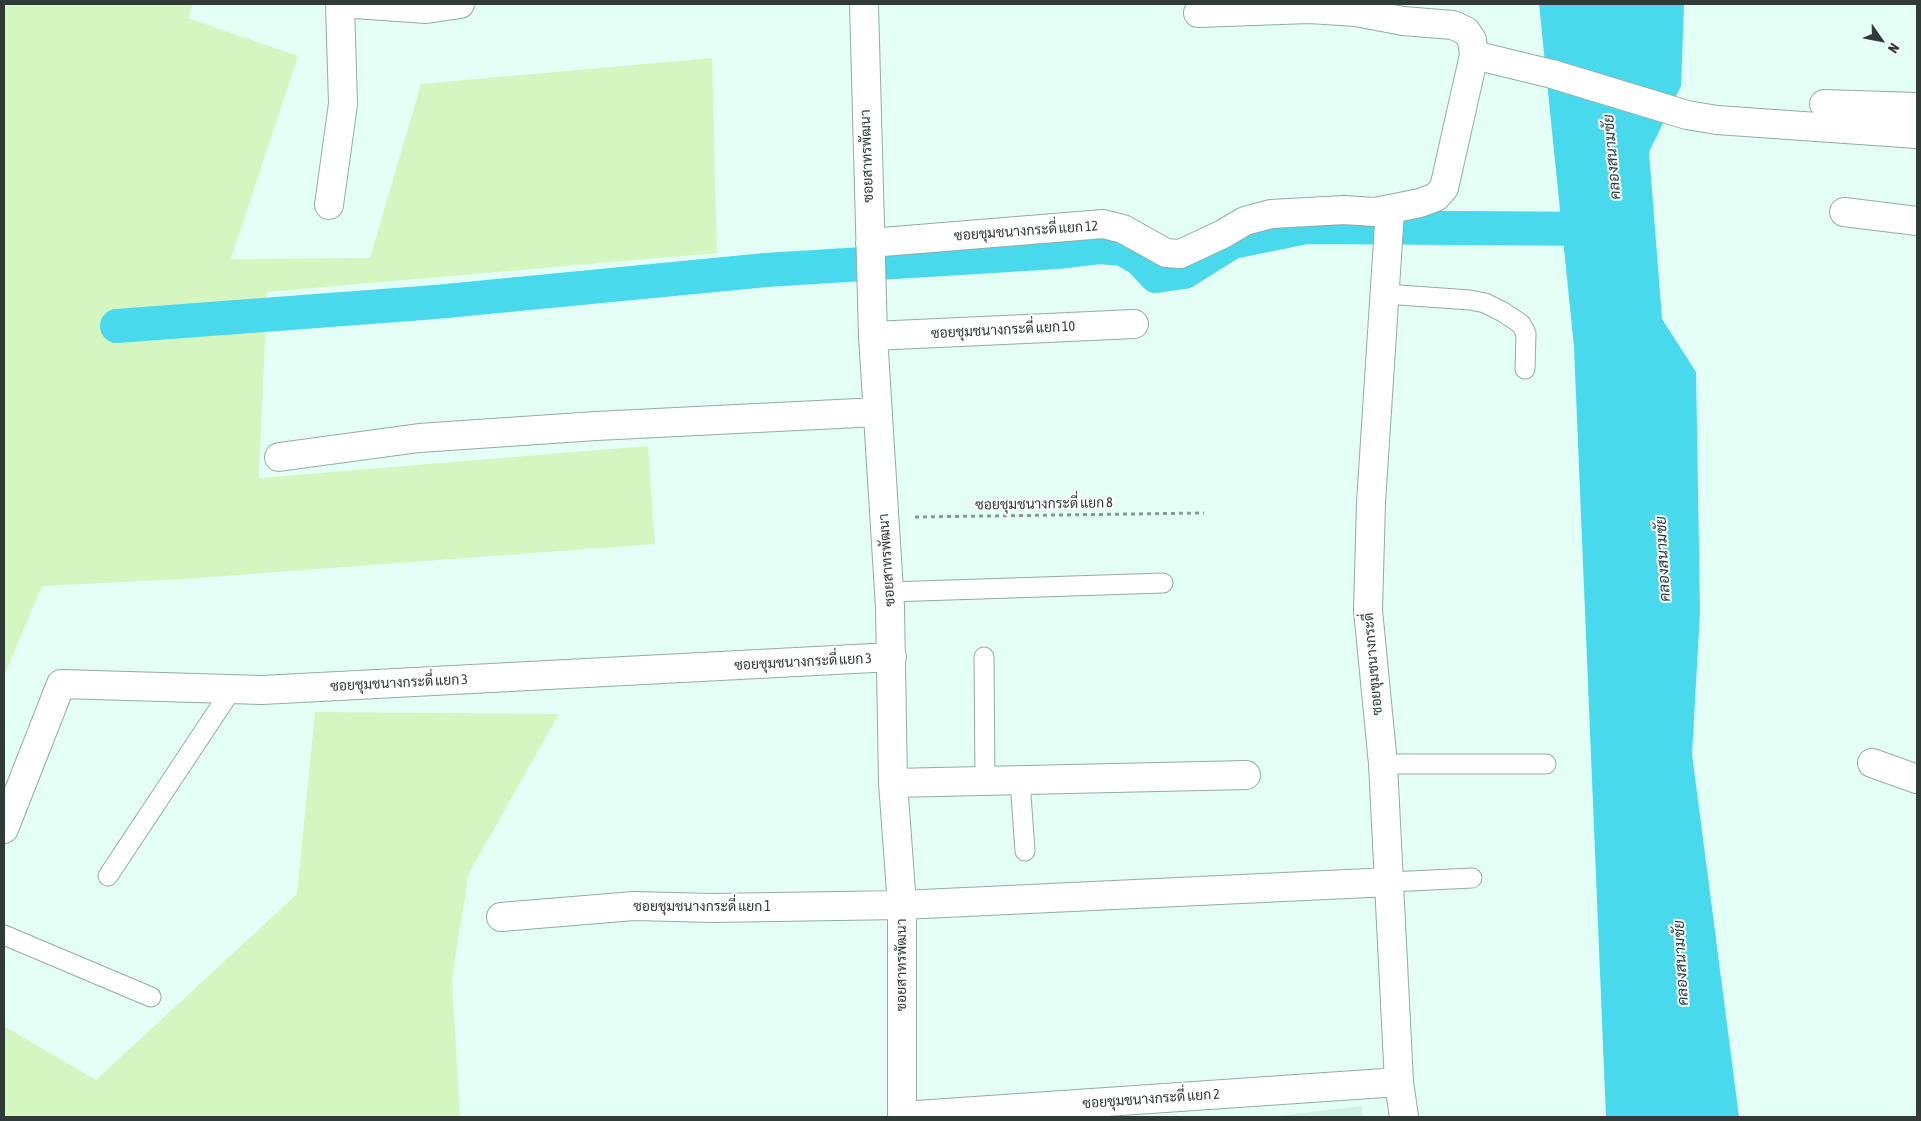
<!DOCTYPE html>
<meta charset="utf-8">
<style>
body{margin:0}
#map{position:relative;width:1921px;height:1121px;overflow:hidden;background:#e4fff5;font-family:"Asap Condensed",sans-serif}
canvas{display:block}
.frame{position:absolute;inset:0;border:5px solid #303a36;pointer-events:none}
.north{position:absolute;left:1856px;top:15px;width:50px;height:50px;-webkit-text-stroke:4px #fff;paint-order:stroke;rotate:123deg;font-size:14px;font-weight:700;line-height:20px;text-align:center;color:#303a36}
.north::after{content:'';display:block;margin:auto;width:18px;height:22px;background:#303a36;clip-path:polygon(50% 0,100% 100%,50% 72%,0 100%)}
</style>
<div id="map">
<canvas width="1921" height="1121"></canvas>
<div class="frame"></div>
<div class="north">N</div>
</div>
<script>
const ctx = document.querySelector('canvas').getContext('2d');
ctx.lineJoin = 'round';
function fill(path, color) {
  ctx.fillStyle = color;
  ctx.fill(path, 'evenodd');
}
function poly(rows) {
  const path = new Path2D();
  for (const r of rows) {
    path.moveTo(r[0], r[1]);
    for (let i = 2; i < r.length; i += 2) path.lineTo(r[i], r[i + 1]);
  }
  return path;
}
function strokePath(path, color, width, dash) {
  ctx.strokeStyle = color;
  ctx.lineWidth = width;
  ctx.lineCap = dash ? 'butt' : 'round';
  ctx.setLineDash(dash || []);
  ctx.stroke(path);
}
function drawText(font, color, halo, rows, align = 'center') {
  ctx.font = font + ' "Asap Condensed",Sarabun,sans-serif';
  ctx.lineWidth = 4;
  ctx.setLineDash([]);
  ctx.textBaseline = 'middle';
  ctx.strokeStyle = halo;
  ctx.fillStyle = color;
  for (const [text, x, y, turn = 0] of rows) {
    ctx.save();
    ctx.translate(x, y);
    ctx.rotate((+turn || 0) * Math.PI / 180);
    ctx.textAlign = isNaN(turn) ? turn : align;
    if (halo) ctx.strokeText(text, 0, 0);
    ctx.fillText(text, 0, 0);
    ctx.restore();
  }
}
const built = poly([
 [1362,1106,1363,1117,1270,1117,1361,1106]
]);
const green = poly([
 [4,4,193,4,188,18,298,56,231,259,370,258,421,84,712,58,717,253,267,292,259,478,648,446,655,544,184,579,42,586,4,676],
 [315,712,559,714,469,873,452,978,460,1117,4,1117,4,1026,96,1080,297,894]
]);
const water = poly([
 [1539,4,1684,4,1681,86,1649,152,1662,319,1696,372,1700,612,1692,754,1739,1117,1606,1117,1574,347]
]);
const canal = poly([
 [117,326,436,302,766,270,1057,252,1099,247,1123,249,1140,259,1156,276,1184,272,1232,242,1306,227,1608,229]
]);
const path = poly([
 [915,517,1204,513]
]);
const lane = poly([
 [1385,294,1470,300,1485,303,1503,312,1521,324,1526,333,1525,369],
 [889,592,1163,583],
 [984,657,985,781],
 [1383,764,1546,764],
 [1020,781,1025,851],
 [108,876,232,689],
 [1390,882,1472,878],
 [4,935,151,997]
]);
const street = poly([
 [354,4,426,9,460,4],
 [864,4,873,336,890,607,893,783,902,905,902,1117],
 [1198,13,1309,9,1356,12,1403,21,1453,25,1466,31,1472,40,1474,55,1552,74,1687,115,1717,120,1917,134],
 [1824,104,1917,107],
 [329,205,343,104,340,4],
 [1390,210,1371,503,1368,610,1383,764,1399,1082,1404,1117],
 [1844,212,1917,221],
 [870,243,1103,224,1123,229,1166,253,1180,254,1223,234,1245,221,1271,214,1344,210,1375,212,1420,203,1436,197,1444,188,1474,55],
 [873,336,1134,324],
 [279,457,419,438,596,426,878,412],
 [1872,763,1917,779],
 [893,783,1246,775],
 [4,829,61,684,262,690,892,657],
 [501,917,634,906,712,908,902,905,1390,882],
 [902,1116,1399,1082]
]);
const streetNames = [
 ["ซอยสาทรพัฒนา",867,156,-92],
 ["ซอยชุมชนางกระดี่ แยก 12",1026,231,-4],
 ["ซอยชุมชนางกระดี่ แยก 10",1003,330,-3],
 ["ซอยชุมชนางกระดี่ แยก 8",1044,504,-1],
 ["ซอยสาทรพัฒนา",887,560,-94],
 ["ซอยชุมชนางกระดี่ แยก 3",803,662,-3],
 ["ซอยชุมชนางกระดี่",1373,664,-95],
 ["ซอยชุมชนางกระดี่ แยก 3",399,683,-3],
 ["ซอยชุมชนางกระดี่ แยก 1",702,907],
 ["ซอยสาทรพัฒนา",902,965,-90],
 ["ซอยชุมชนางกระดี่ แยก 2",1151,1099,-4]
];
const waterNames = [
 ["คลองสนามชัย",1612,157,-95],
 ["คลองสนามชัย",1663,559,-93],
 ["คลองสนามชัย",1681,963,-93]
];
fill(built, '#cff2e6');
fill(green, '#d5f6c1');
fill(water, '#48d9ec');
strokePath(canal, '#48d9ec', 34);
strokePath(lane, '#92aca2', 21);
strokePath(street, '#92aca2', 30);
strokePath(path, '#879992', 3, [4, 4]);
strokePath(lane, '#fff', 19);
strokePath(street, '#fff', 28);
drawText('14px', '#303a36', '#fff', streetNames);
drawText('italic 15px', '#1f373a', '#fff', waterNames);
</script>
